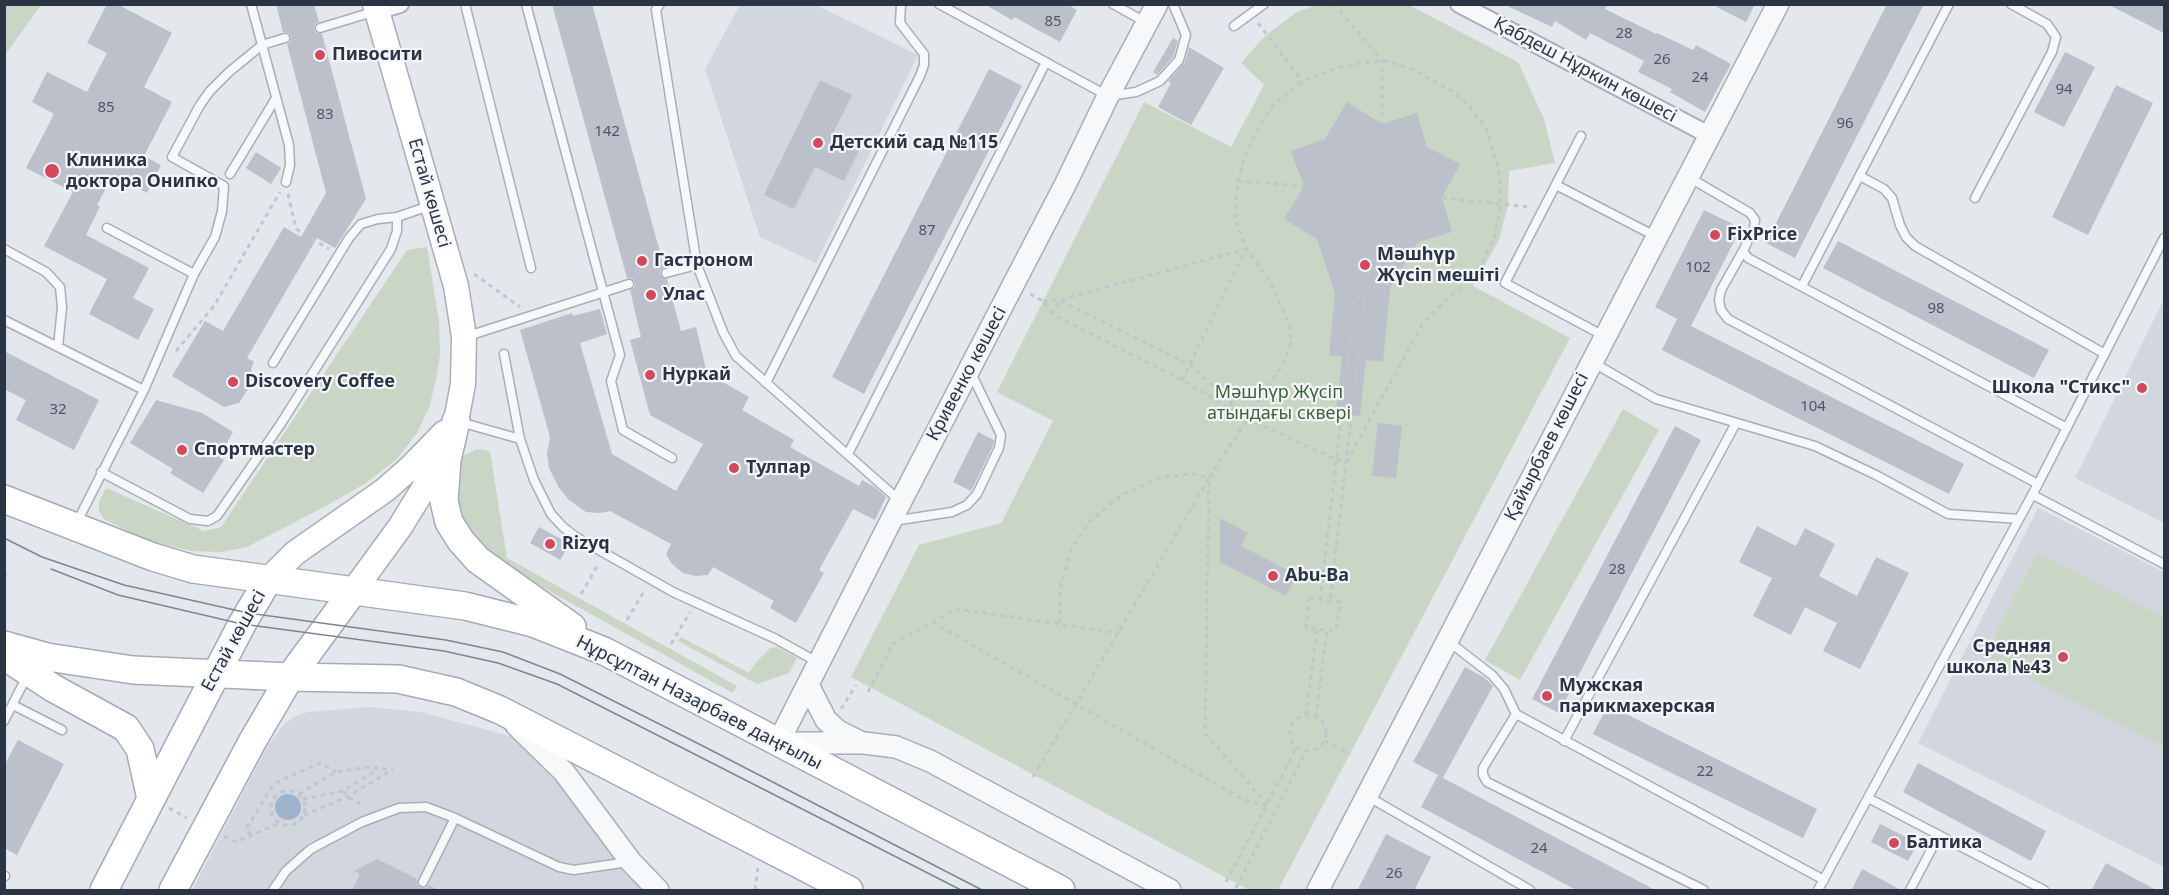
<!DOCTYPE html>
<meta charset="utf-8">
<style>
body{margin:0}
#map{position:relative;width:2169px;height:895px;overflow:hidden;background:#e4e7ec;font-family:"Noto Sans",sans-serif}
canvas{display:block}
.frame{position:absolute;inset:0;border:6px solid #2b3445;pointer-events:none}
</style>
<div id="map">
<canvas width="2169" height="895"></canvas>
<div class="frame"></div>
</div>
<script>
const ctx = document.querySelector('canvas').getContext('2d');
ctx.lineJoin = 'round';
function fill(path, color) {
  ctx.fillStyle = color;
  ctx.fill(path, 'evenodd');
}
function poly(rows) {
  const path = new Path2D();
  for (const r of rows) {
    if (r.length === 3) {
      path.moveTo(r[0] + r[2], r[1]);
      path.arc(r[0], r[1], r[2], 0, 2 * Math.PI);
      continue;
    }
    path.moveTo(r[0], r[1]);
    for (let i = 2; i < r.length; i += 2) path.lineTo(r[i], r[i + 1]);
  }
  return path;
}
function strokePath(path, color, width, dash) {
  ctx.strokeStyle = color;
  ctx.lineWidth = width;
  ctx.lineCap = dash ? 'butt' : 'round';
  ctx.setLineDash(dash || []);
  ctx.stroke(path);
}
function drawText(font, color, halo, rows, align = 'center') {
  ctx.font = font + ' "Noto Sans",sans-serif';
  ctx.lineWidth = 4.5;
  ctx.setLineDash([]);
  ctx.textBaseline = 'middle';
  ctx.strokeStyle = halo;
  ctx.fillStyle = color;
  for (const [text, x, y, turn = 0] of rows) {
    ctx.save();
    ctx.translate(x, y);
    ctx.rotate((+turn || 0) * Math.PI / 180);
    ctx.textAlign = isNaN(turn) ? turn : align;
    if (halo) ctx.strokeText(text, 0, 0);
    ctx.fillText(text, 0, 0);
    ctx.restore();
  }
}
const built = poly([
 [740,5,816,5,918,55,816,263,760,237,705,69],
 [2164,299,2164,523,2075,478],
 [2038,508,2164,572,2164,867,1918,743],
 [369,707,420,712,510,736,529,746,545,759,646,890,192,890,267,747,284,724,296,716,308,712]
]);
const green = poly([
 [5,4,41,5,5,55,4,5],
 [1317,5,1409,5,1518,62,1544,119,1555,163,1509,171,1508,205,1499,240,1473,286,1570,338,1278,890,1249,890,851,677,919,545,1001,523,1053,421,997,392,1144,102,1231,147,1264,85,1241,63,1266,35,1297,12],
 [427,247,439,322,440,354,436,380,429,408,417,433,397,459,366,483,324,507,247,547,220,552,191,551,148,541,104,519,99,511,99,502,106,488,204,531,221,527,407,250],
 [1623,409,1659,430,1520,680,1485,660],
 [477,449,490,451,507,558,737,686,733,693,488,557,455,511,457,464,463,456],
 [2037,553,2164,617,2164,747,1985,656],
 [681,637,749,673,756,662,770,648,778,647,797,658,789,673,757,684,678,641]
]);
const water = poly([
 [288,807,13]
]);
const building = poly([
 [107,4,117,4,172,33,144,87,172,102,144,156,161,165,147,193,113,175,97,205,100,206,86,235,149,268,133,298,154,309,138,340,89,314,107,279,44,246,73,192,26,168,54,114,32,102,47,72,87,92,107,53,87,43],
 [276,4,314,4,319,22,315,24,314,29,316,33,322,34,366,199,335,248,317,238,247,358,254,362,251,369,255,378,239,403,224,407,172,376,205,321,223,331,284,227,301,237,326,193,287,44,290,42,291,37,289,33,283,32],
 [552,4,592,4,664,267,660,271,660,275,667,279,681,331,696,327,707,373,749,397,742,410,794,440,790,447,859,486,862,480,875,487,886,497,875,520,853,509,819,570,824,573,796,623,770,608,774,601,713,567,708,575,696,576,683,573,672,564,666,554,671,544,610,511,600,513,586,512,569,500,559,488,549,468,547,453,550,437,520,330,572,313,573,316,600,309,607,334,580,343,612,454,676,491,703,444,650,415,630,340,641,337,630,290,634,288,635,283,633,279,627,278],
 [984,4,1067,4,1077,10,1060,42,1014,17,1012,20],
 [1503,4,1608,4,1605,9,1656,34,1657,33,1693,50,1696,45,1731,64,1705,112,1670,92,1672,89,1638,72,1644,61,1590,33,1586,40,1555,21,1552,27],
 [1711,4,1755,4,1746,22],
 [1887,4,1924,4,1795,258,1766,243],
 [2107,4,2164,4,2164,33],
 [1173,38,1178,41,1173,57,1157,75,1153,72],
 [1189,47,1224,68,1191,125,1158,107,1171,83,1168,81,1185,62],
 [2065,52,2095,67,2064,127,2034,112],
 [989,69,1022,86,864,394,832,377],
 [820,80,852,95,832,136,860,149,844,181,815,167,794,209,764,195],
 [2116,85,2153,103,2088,235,2052,217],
 [1347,102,1382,124,1417,113,1427,147,1460,164,1442,198,1452,232,1418,242,1390,288,1383,362,1366,360,1360,416,1336,413,1342,357,1329,355,1335,293,1317,239,1284,219,1304,186,1291,151,1325,139],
 [256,152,281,168,271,184,246,168],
 [1704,210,1741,228,1691,326,1964,464,1949,494,1662,350,1677,319,1655,307],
 [1838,241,2049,350,2034,378,1823,268],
 [4,351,99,400,74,450,16,420,26,400,4,389],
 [156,400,202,413,233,432,219,457,224,460,203,493,170,473,173,469,130,443],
 [1378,423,1402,426,1396,478,1372,476],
 [1675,426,1701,440,1559,713,1532,699],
 [978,432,994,440,993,446,971,491,953,482],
 [1220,518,1248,533,1241,546,1297,575,1286,596,1220,562],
 [1757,526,1796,546,1805,528,1835,544,1819,576,1857,596,1876,557,1909,573,1860,669,1823,651,1837,623,1805,607,1791,635,1753,616,1772,578,1739,562],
 [539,527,570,544,560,560,530,543],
 [1465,667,1485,678,1493,686,1443,778,1657,891,1578,891,1421,807,1438,775,1413,762],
 [1608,705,1817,809,1803,838,1593,734],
 [18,740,64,764,17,855,4,848,4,766],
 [1918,763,2046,831,2031,861,1903,792],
 [1880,824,1918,843,1908,861,1871,842],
 [1386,834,1431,857,1414,891,1357,891],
 [377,859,417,879,417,885,421,888,426,888,429,885,440,891,352,891,360,874,354,871],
 [2106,863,2158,891,2091,891],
 [1862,869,1903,891,1851,891]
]);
const path = poly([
 [1334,4,1382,60,1382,124],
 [1258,23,1302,81],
 [1238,181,1304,186],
 [288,194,296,229,329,249],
 [1442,198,1530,207],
 [474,274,520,307],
 [1030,294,1043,301,1052,314,1182,380,1248,419,1337,460,1347,461,1423,323,1478,270,1496,279],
 [1043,301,1059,300,1190,365,1243,415],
 [1052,314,1059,300,1246,249,1182,380],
 [176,351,214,306,280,192],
 [4,574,7,575],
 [581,594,598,565],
 [1309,598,1340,602,1336,631,1306,628,1309,598],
 [1320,600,1355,299,1361,295,1365,301,1330,601],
 [627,620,645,590],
 [932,622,1244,800,1265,805],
 [671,644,690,612],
 [868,692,893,644,956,609,1119,633],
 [841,709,856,685],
 [1306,715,1317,629],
 [1308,733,18],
 [1316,717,1327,630],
 [1325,741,1350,754],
 [1033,777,1209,478,1193,474,1163,477,1123,494,1089,522,1071,549,1061,586,1059,624],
 [343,791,347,797,365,806],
 [288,808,17],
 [299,794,336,772,370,767,393,770],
 [303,799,343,791,378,769],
 [1267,805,1205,733,1209,478,1283,364,1291,344,1290,327,1269,279,1246,249,1235,218,1238,181,1245,155,1260,124,1274,105,1302,81,1341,67,1382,60,1412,69,1450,90,1467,103,1487,130,1499,171,1501,204,1494,238,1478,270],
 [169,808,187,818],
 [304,815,347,797,392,770],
 [251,835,246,829,272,787,279,781,320,763,336,772],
 [224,836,236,842,280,823],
 [1226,882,1297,747],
 [1236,888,1306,751],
 [755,890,758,867]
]);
const service = poly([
 [251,4,289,145,290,165,286,182],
 [465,4,531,268],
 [526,4,620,355,611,381,623,430,672,458],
 [660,4,656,10,697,265,723,332,736,356,899,500],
 [939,4,1108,96,1136,92,1160,81,1179,60,1186,35,1173,4],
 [1113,4,1147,23],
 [1234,26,1264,4],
 [320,28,376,11],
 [1581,136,1505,283,1604,336],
 [230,174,276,98],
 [1860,176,1884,189,1892,198,1900,225,1906,237,1915,246,2105,354],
 [1690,178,1750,213,1755,220,1754,228,1743,251,1748,258,2067,428],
 [1556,185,1657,237],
 [1975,198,2052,52,2056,37,2047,24,2011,4],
 [107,228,194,274],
 [4,249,46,272,60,287,62,307,58,347],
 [1743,251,1721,290,1719,300,1721,310,1728,319,2038,484],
 [666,273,697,265],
 [1802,286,1949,4],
 [4,320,144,390,76,524],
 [465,337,629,284],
 [504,354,520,439,534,480,551,514,563,527,576,537,673,592,776,639,819,663],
 [1592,362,1656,399,1815,446,1876,475,1948,514,2019,519],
 [273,363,349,238,361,224,378,219,397,217],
 [766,383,920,76,924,65,924,54,900,23,901,4],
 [144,390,194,274,215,237,222,211,224,186,172,157,200,105,210,91,229,72,262,45,285,38],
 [460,422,520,439],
 [848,454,1046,62],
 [101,472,190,519,208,521,217,516,280,425,391,249,397,231,397,217,429,206],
 [2033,495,2164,564],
 [893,521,952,512,967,505,977,494,999,448,1001,435,971,373],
 [1448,641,1492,675,1504,689,1516,714,1483,768,1483,775,1487,782,1704,890],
 [13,705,62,730],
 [1516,714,1824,880],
 [4,721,27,676],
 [1564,741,1736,423],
 [1367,796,1530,890],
 [1870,799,2044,890],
 [4,876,5,876],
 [423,882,455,818],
 [273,890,286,871,311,849,362,822,399,808,426,807,455,818,559,867,574,870,628,862],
 [1818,890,2038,484,2164,238],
 [1910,890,1939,835]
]);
const minor = poly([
 [1459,4,1711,136],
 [377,11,400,4]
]);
const tertiary = poly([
 [1157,4,1108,96,1065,185,901,501,778,743,864,743,896,747,930,761,1170,890],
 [808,685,826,720,838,731,858,741],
 [516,725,564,772,631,862,658,890],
 [1318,890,1778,4]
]);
const secondary = poly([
 [268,580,295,553,385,490,410,468,444,433],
 [354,590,400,527,424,488,456,421,463,384,464,337,456,286,375,4]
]);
const primary = poly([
 [456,421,447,460,444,501,449,522,461,541,478,560,572,627],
 [4,499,153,557,193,569,465,606,533,623,604,651,1061,890],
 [4,645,47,657,133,670,290,677,398,679,456,692,500,710,849,890],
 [4,656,53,688,126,728,140,749,151,799],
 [104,890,242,624,268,580],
 [173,890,252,742,290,677,354,590]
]);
const tram = poly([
 [4,538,42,557,124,585,248,613,446,640,503,652,560,674,701,745,982,890],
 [51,569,118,595,242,624,444,651,498,663,557,684,961,890]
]);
const markers = [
 [320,55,6,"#d1495b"],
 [818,143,6,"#d1495b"],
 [52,171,8,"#d1495b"],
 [1715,235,6,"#d1495b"],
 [642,261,6,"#d1495b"],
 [1365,265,6,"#d1495b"],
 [651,295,6,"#d1495b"],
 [650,375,6,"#d1495b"],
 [233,382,6,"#d1495b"],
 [2142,388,6,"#d1495b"],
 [182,450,6,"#d1495b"],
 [734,468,6,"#d1495b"],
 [550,544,6,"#d1495b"],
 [1273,576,6,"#d1495b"],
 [2063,657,6,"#d1495b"],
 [1547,696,6,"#d1495b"],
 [1894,843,6,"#d1495b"]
];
const numberNames = [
 ["85",1053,22],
 ["28",1624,34],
 ["26",1662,60],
 ["24",1700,78],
 ["94",2064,90],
 ["85",106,108],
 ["83",325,115],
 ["96",1845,124],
 ["142",607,132],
 ["87",927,231],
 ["102",1698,268],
 ["98",1936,309],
 ["104",1813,407],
 ["32",58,410],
 ["28",1617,570],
 ["22",1705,772],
 ["24",1539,849],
 ["26",1394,874]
];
const poiNames = [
 ["Пивосити",332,55],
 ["Детский сад №115",830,143],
 ["Клиника",66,161],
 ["доктора Онипко",66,182],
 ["FixPrice",1727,235],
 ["Мәшһүр",1377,255],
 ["Жүсіп мешіті",1377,276],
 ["Гастроном",654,261],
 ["Улас",663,295],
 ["Нуркай",662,375],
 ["Discovery Coffee",245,382],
 ["Школа \"Стикс\"",2130,388,"right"],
 ["Спортмастер",194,450],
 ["Тулпар",746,468],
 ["Rizyq",562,544],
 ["Abu-Ba",1285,576],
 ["Средняя",2051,647,"right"],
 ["школа №43",2051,668,"right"],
 ["Мужская",1559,686],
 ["парикмахерская",1559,707],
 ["Балтика",1906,843]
];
const streetNames = [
 ["Қабдеш Нұркин көшесі",1585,70,28],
 ["Естай көшесі",429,193,74],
 ["Кривенко көшесі",967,374,-62],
 ["Қайырбаев көшесі",1547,447,-63],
 ["Естай көшесі",234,641,-61],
 ["Нұрсұлтан Назарбаев даңғылы",699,703,27]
];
const parkNames = [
 ["Мәшһүр Жүсіп",1279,393],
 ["атындағы сквері",1279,414]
];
fill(built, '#d2d6de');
fill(green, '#c9d6c5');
fill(water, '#9fb4cc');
fill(building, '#bbc0ca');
strokePath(service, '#a9aeb7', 11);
strokePath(minor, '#a9aeb7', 20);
strokePath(tertiary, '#a9aeb7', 24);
strokePath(secondary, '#a9aeb7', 27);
strokePath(primary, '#a3abb8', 30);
strokePath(path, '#c2c5cb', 3, [4.5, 4.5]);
strokePath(service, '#f7f8fa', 8);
strokePath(minor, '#f7f8fa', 16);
strokePath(tertiary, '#f7f8fa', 21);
strokePath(secondary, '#fff', 24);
strokePath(primary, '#fff', 27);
strokePath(tram, '#7d8696', 1.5);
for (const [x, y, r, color] of markers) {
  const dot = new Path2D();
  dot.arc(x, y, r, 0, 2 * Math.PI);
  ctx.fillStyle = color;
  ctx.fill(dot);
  strokePath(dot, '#f4f6f9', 2);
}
drawText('15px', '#4f5766', null, numberNames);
drawText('bold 18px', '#2b3445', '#f4f6f9', poiNames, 'left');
drawText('18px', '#2b3445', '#f4f6f9', streetNames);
drawText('18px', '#3f6138', '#f4f6f9', parkNames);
</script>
